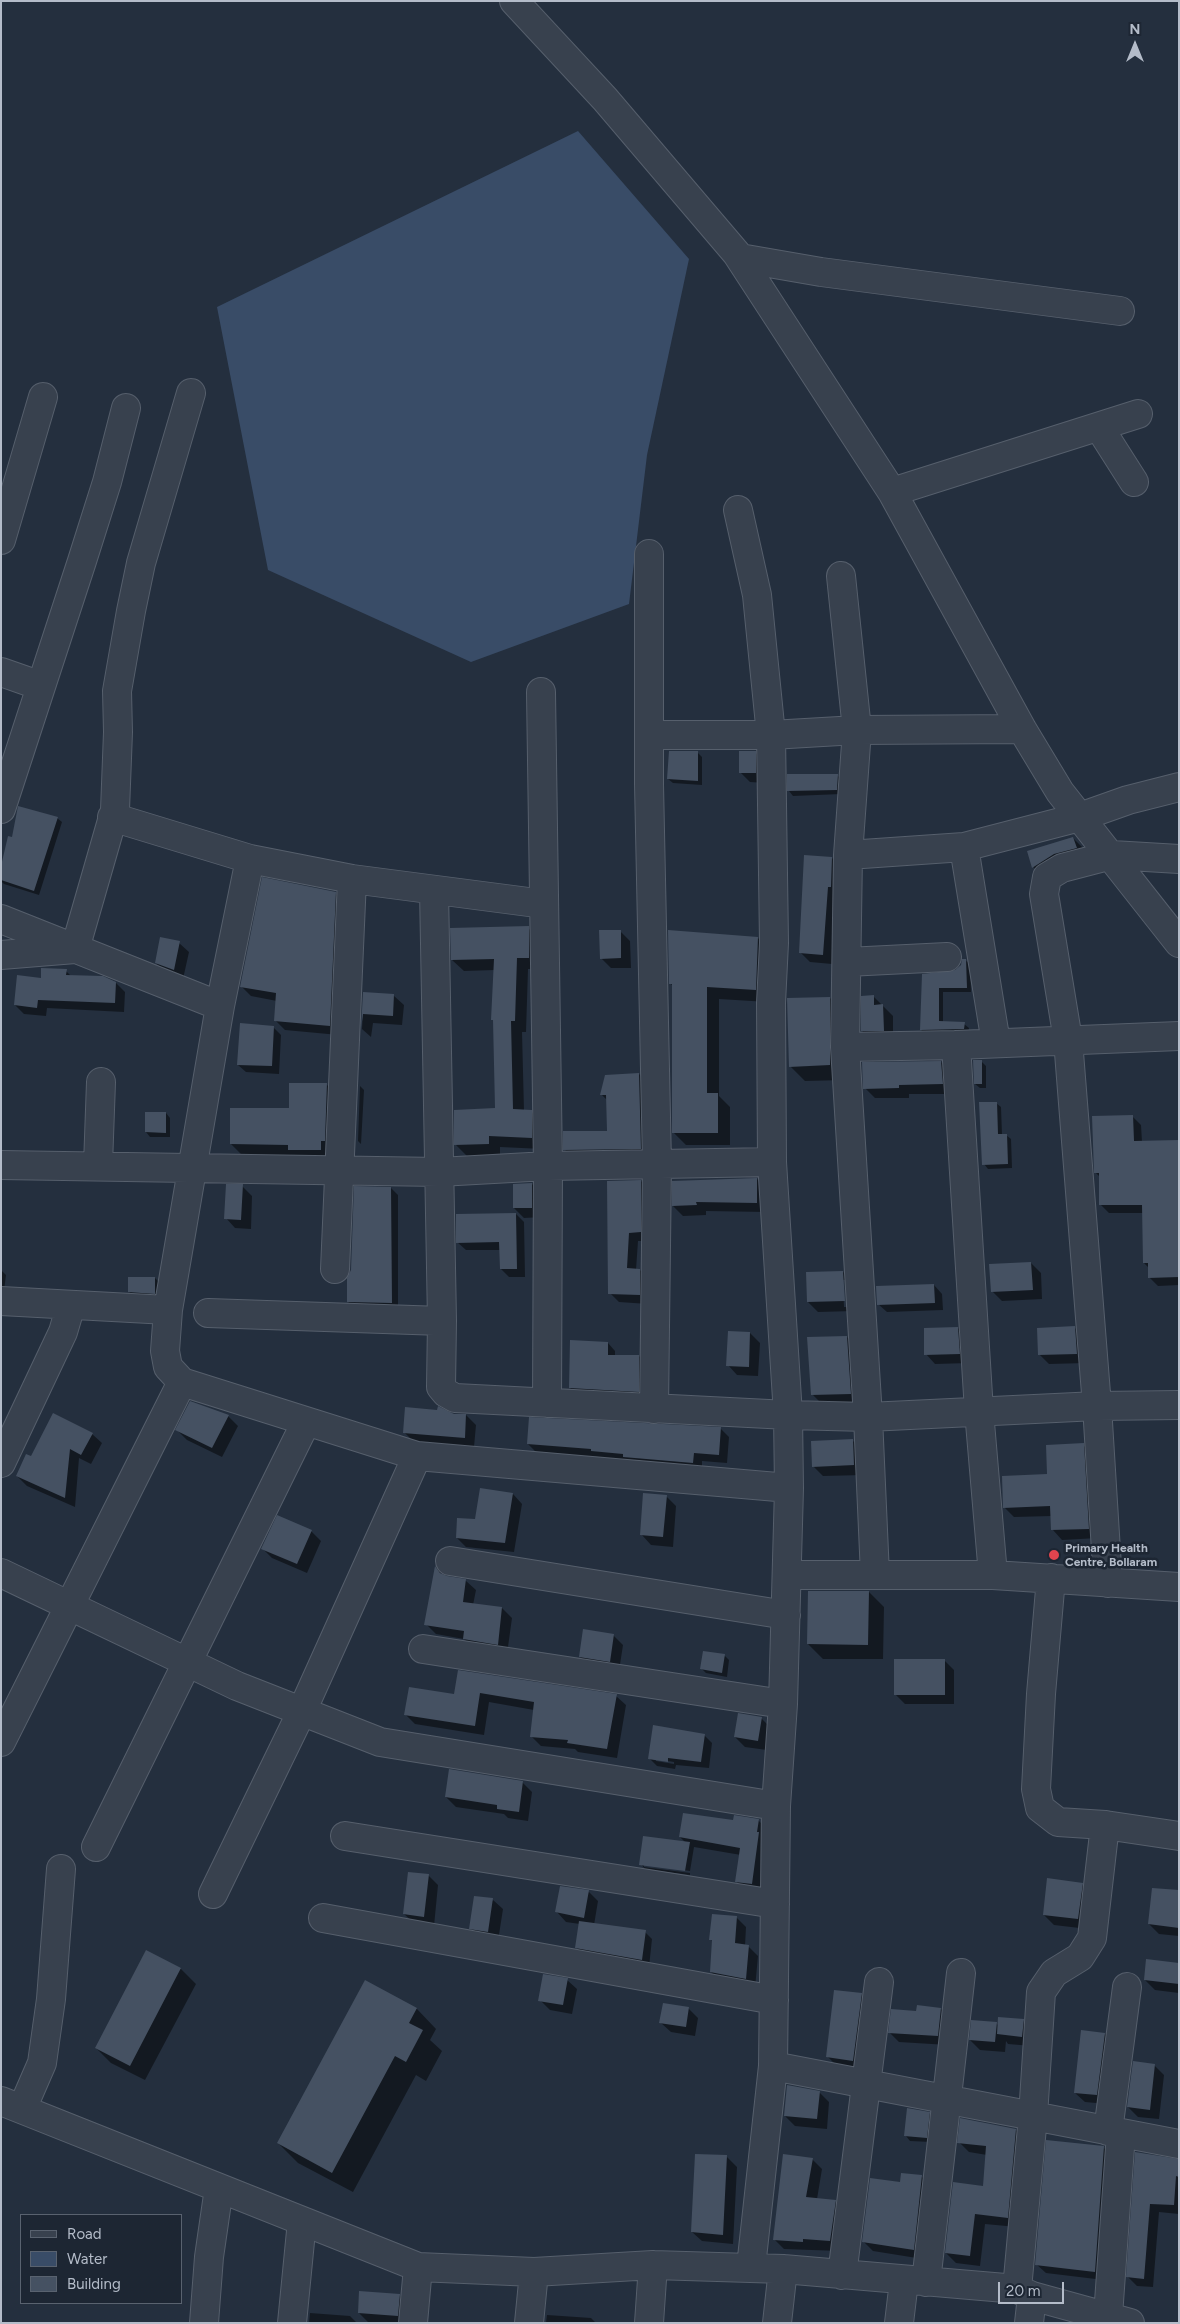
<!DOCTYPE html>
<style>
body{margin:0}
#map{position:relative;width:1180px;height:2324px;overflow:hidden;background:#242f3e;font-family:Figtree,sans-serif}
canvas{display:block}
.frame{position:absolute;inset:0;border:2px solid #b4bcc9;pointer-events:none}
.legend{position:absolute;left:20px;top:2214px;width:162px;height:90px;box-sizing:border-box;background:#1d2633;border:1px solid #59626f;margin:0;padding:6px 9px;list-style:none;font-size:15px;color:#b4bcc9}
.legend li{display:flex;align-items:center;gap:10px;height:25px}
.legend b{width:25px;border:1px solid #59626f}
.north{position:absolute;left:1110px;top:20px;width:50px;height:50px;-webkit-text-stroke:4px #1d2633;paint-order:stroke;rotate:0deg;font-size:14px;font-weight:700;line-height:20px;text-align:center;color:#b4bcc9}
.north::after{content:'';display:block;margin:auto;width:18px;height:22px;background:#b4bcc9;clip-path:polygon(50% 0,100% 100%,50% 72%,0 100%)}
.scale{position:absolute;left:998px;top:2282px;width:66px;height:22px;box-sizing:border-box;border:2px solid #b4bcc9;border-top:0;padding-left:6px;font-size:15px;line-height:18px;white-space:nowrap;color:#b4bcc9;-webkit-text-stroke:4px #1d2633;paint-order:stroke}
</style>
<div id="map">
<canvas width="1180" height="2324"></canvas>
<div class="frame"></div>
<ul class="legend">
<li><b style="height:6px;background:#38414e"></b>Road</li>
<li><b style="height:14px;background:#394c67"></b>Water</li>
<li><b style="height:14px;background:#455162"></b>Building</li>
</ul>
<div class="north">N</div>
<div class="scale">20 m</div>
</div>
<script>
const ctx = document.querySelector('canvas').getContext('2d');
ctx.lineJoin = 'round';
function fill(path, color) {
  ctx.fillStyle = color;
  ctx.fill(path, 'evenodd');
}
function poly(rows) {
  const path = new Path2D();
  for (const r of rows) {
    path.moveTo(r[0], r[1]);
    for (let i = 2; i < r.length; i += 2) path.lineTo(r[i], r[i + 1]);
  }
  return path;
}
function strokePath(path, color, width, dash) {
  ctx.strokeStyle = color;
  ctx.lineWidth = width;
  ctx.lineCap = dash ? 'butt' : 'round';
  ctx.setLineDash(dash || []);
  ctx.stroke(path);
}
function drawText(font, color, halo, rows, align = 'center') {
  ctx.font = font + ' Figtree,sans-serif';
  ctx.lineWidth = 5;
  ctx.setLineDash([]);
  ctx.textBaseline = 'middle';
  ctx.strokeStyle = halo;
  ctx.fillStyle = color;
  for (const [text, x, y, turn = 0] of rows) {
    ctx.save();
    ctx.translate(x, y);
    ctx.rotate((+turn || 0) * Math.PI / 180);
    ctx.textAlign = isNaN(turn) ? turn : align;
    if (halo) ctx.strokeText(text, 0, 0);
    ctx.fillText(text, 0, 0);
    ctx.restore();
  }
}
const water = poly([
 [578,131,689,259,647,455,629,604,471,662,268,570,217,307]
]);
const shadow = poly([
 [697,752,702,757,702,785,673,783,668,779],
 [755,752,765,762,765,783,750,782,740,772],
 [838,776,842,780,841,794,793,796,789,791],
 [57,818,62,822,39,895,4,884,1,881,1,871,13,838],
 [1073,838,1083,848,1086,858,1043,878,1034,868,1029,852],
 [832,858,842,868,837,896,832,964,810,962,800,952],
 [335,893,345,903,339,1035,285,1030,275,1020,277,1001,251,996,241,986],
 [528,928,540,939,540,969,528,969,526,1032,522,1032,524,1111,531,1111,543,1123,543,1149,500,1147,500,1155,467,1156,456,1145,497,1109,495,970,464,971,452,960],
 [620,931,630,941,631,968,611,968,601,958],
 [758,938,770,951,768,1002,719,999,719,1096,730,1107,730,1145,686,1145,673,1132,673,986,670,983],
 [179,943,189,952,183,979,166,973,156,963],
 [965,960,970,964,971,992,943,992,943,1022,964,1024,969,1028,968,1033,925,1034,921,1030,923,975,956,972],
 [66,971,71,976,116,983,125,992,124,1012,47,1008,46,1016,24,1014,15,1005,42,979],
 [364,993,394,996,404,1005,402,1025,373,1023,371,1037,362,1029],
 [874,997,893,1016,893,1040,872,1040,862,1031],
 [830,998,845,1013,845,1080,805,1081,790,1066],
 [273,1027,281,1035,279,1074,246,1072,238,1065],
 [981,1061,986,1066,986,1088,980,1088,975,1084],
 [941,1062,951,1072,952,1094,909,1094,909,1098,875,1098,865,1088],
 [639,1074,649,1084,650,1158,575,1159,565,1150,609,1133,607,1100,602,1095],
 [327,1085,339,1097,333,1162,243,1156,231,1144,290,1109],
 [360,1086,364,1090,361,1144,358,1141],
 [996,1103,1001,1107,1002,1135,1006,1135,1011,1139,1012,1168,988,1169,984,1164],
 [166,1113,170,1118,170,1137,150,1137,146,1132],
 [1132,1116,1141,1125,1142,1142,1179,1141,1179,1285,1158,1286,1149,1277,1149,1268,1144,1263,1144,1213,1109,1213,1100,1204,1100,1177,1095,1172],
 [757,1179,767,1189,766,1212,706,1211,706,1215,683,1216,673,1206],
 [641,1181,650,1190,649,1241,638,1241,636,1270,640,1270,649,1279,648,1304,619,1302,610,1293],
 [532,1184,542,1194,542,1217,524,1218,514,1208],
 [242,1186,252,1196,251,1229,235,1228,226,1218],
 [391,1188,398,1195,398,1309,355,1308,348,1302],
 [516,1214,524,1222,525,1277,509,1277,501,1269,501,1250,466,1250,457,1242],
 [1031,1263,1041,1273,1042,1299,1002,1301,992,1291],
 [1,1270,6,1275,2,1306,1,1306],
 [843,1272,853,1282,854,1311,818,1312,808,1302],
 [843,1280,845,1280,847,1307,844,1307],
 [155,1278,160,1283,159,1298,134,1296,129,1292],
 [934,1285,942,1294,943,1310,887,1312,878,1304],
 [958,1328,967,1338,969,1363,935,1364,926,1354],
 [1075,1328,1084,1337,1086,1363,1049,1364,1039,1354],
 [750,1333,760,1343,758,1376,737,1375,728,1365],
 [847,1337,857,1347,860,1403,822,1404,813,1395],
 [608,1343,615,1351,615,1356,639,1356,646,1364,646,1399,577,1395,570,1388],
 [466,1415,476,1425,474,1447,414,1442,404,1432],
 [228,1416,238,1426,222,1457,187,1440,177,1430],
 [720,1428,729,1437,727,1463,702,1461,702,1472,601,1460,599,1457,537,1453,528,1444],
 [92,1434,102,1443,91,1464,79,1458,75,1507,27,1486,17,1476,32,1458],
 [853,1441,863,1451,864,1475,823,1476,813,1466],
 [1083,1445,1093,1455,1098,1538,1062,1540,1053,1530,1052,1516,1014,1517,1004,1507,1048,1475],
 [513,1494,522,1504,514,1552,466,1547,457,1538,476,1520],
 [666,1496,676,1506,673,1547,651,1545,642,1535],
 [311,1531,321,1541,307,1573,272,1558,262,1548],
 [436,1568,444,1576,466,1581,476,1590,473,1605,502,1608,512,1618,507,1654,474,1649,464,1639,436,1634,426,1624],
 [869,1592,884,1607,883,1659,823,1659,808,1644],
 [613,1635,623,1645,619,1671,590,1666,580,1657],
 [725,1656,729,1660,727,1677,706,1673,701,1668],
 [944,1660,954,1670,954,1704,905,1704,895,1694],
 [459,1672,616,1696,626,1705,617,1758,578,1752,575,1749,541,1746,531,1736,534,1710,489,1702,484,1735,415,1724,406,1715,455,1695],
 [761,1718,771,1728,767,1750,745,1747,735,1737],
 [704,1735,712,1743,709,1768,676,1765,675,1769,657,1766,649,1758],
 [656,1759,674,1762,674,1764,656,1761],
 [522,1782,532,1792,528,1821,508,1818,504,1814,456,1807,446,1797],
 [758,1820,767,1829,767,1842,760,1892,745,1890,736,1881,741,1855,694,1847,690,1871,644,1864,644,1867,690,1873,690,1875,645,1869,641,1864,686,1843,680,1837,734,1822],
 [428,1875,438,1885,434,1926,414,1923,404,1914],
 [1082,1884,1092,1894,1088,1929,1054,1925,1044,1915],
 [589,1892,598,1901,594,1925,645,1932,652,1939,649,1967,584,1955,577,1948,580,1924,566,1922,557,1912],
 [1179,1892,1179,1936,1159,1934,1149,1924],
 [493,1900,503,1909,498,1941,481,1938,471,1928],
 [736,1917,746,1927,745,1946,748,1946,758,1956,755,1988,721,1982,711,1972,714,1942,710,1939],
 [146,1951,181,1969,196,1984,145,2080,111,2063,96,2048],
 [1179,1964,1179,1993,1155,1990,1145,1980],
 [567,1980,577,1989,572,2014,550,2010,540,2000],
 [365,1981,417,2009,436,2029,430,2040,442,2051,426,2081,416,2075,353,2192,298,2163,278,2143],
 [861,1994,871,2004,863,2070,837,2066,827,2056],
 [688,2008,698,2018,695,2036,671,2032,661,2023],
 [941,2009,951,2019,948,2045,899,2042,890,2033,917,2013],
 [1023,2020,1033,2030,1032,2046,1008,2044,1006,2041,1005,2052,980,2050,970,2040,996,2023,999,2026],
 [1105,2034,1115,2044,1107,2104,1085,2102,1075,2093],
 [1154,2065,1164,2075,1159,2119,1138,2117,1128,2107],
 [819,2092,829,2102,827,2129,795,2126,785,2116],
 [929,2113,934,2118,931,2142,910,2141,906,2136],
 [1016,2130,1025,2140,1017,2227,985,2224,980,2266,956,2263,946,2253,984,2187,987,2155,969,2152,959,2142],
 [1104,2148,1113,2157,1104,2280,1046,2273,1036,2264],
 [1136,2153,1179,2160,1179,2214,1159,2212,1153,2287,1137,2286,1128,2277],
 [727,2157,737,2167,733,2244,702,2241,692,2232],
 [812,2159,822,2169,817,2199,835,2201,845,2211,840,2251,784,2249,774,2239],
 [922,2177,932,2187,923,2259,873,2251,863,2241,901,2183],
 [399,2295,409,2305,408,2323,369,2323,359,2313],
 [310,2313,350,2316,357,2323,309,2323],
 [547,2315,591,2318,596,2323,546,2323]
]);
const building = poly([
 [669,751,698,751,698,781,667,779],
 [739,751,756,751,756,773,739,773],
 [787,774,838,774,837,790,787,791],
 [18,806,58,817,34,891,1,880,1,866,8,836,12,837],
 [1073,837,1077,848,1054,854,1032,868,1027,851],
 [804,855,832,857,831,887,828,887,823,955,799,953],
 [262,877,336,892,330,1026,274,1021,276,993,240,987],
 [529,926,529,958,517,958,515,1021,511,1021,513,1109,532,1110,532,1138,489,1136,489,1144,454,1145,454,1110,495,1108,493,1020,491,1020,494,959,451,960,450,928],
 [599,930,621,930,621,958,600,959],
 [668,930,758,937,756,990,707,987,707,1093,718,1093,718,1133,672,1133,672,984,669,984],
 [160,937,180,941,174,970,155,963],
 [962,959,966,959,967,988,939,988,939,1021,965,1022,964,1029,920,1030,922,974,955,970,961,965],
 [41,968,67,969,66,975,103,976,116,982,115,1003,38,1000,37,1008,14,1005,17,975,41,978],
 [363,992,394,994,393,1016,363,1014,361,1029],
 [874,995,874,1005,883,1004,884,1031,861,1031,861,996],
 [830,997,830,1065,789,1067,787,998],
 [240,1023,274,1026,272,1066,237,1065],
 [973,1060,982,1060,982,1084,974,1084],
 [941,1061,943,1084,899,1085,899,1088,863,1089,862,1062],
 [639,1073,641,1149,563,1150,563,1131,607,1131,606,1095,600,1095,605,1075],
 [289,1083,327,1083,325,1141,321,1141,321,1150,288,1150,288,1145,230,1144,230,1108,289,1108],
 [979,1102,997,1102,998,1134,1007,1134,1008,1164,982,1165],
 [145,1112,166,1112,166,1133,145,1132],
 [1133,1115,1134,1141,1179,1140,1179,1277,1148,1278,1148,1263,1143,1263,1142,1205,1099,1205,1099,1173,1094,1173,1092,1116],
 [757,1178,757,1203,696,1202,697,1205,672,1206,672,1181],
 [641,1180,641,1232,629,1233,627,1268,640,1269,640,1295,608,1294,607,1181],
 [532,1183,532,1208,513,1208,513,1184],
 [226,1184,243,1184,241,1220,224,1219],
 [354,1186,391,1187,392,1303,347,1302,347,1278,351,1270],
 [516,1213,517,1269,500,1269,499,1242,456,1243,456,1214],
 [1031,1262,1033,1290,991,1292,989,1264],
 [843,1271,845,1301,807,1302,806,1272],
 [128,1277,155,1277,155,1294,128,1292],
 [934,1284,935,1303,877,1305,876,1286],
 [1075,1326,1077,1354,1038,1355,1037,1328],
 [958,1327,960,1354,924,1355,924,1328],
 [728,1331,750,1332,749,1367,726,1366],
 [847,1336,851,1394,811,1395,807,1337],
 [570,1340,608,1342,608,1355,639,1355,639,1392,569,1388],
 [190,1401,229,1415,212,1448,175,1430],
 [438,1406,454,1414,466,1414,465,1438,403,1433,405,1407,437,1410],
 [53,1413,93,1433,81,1455,70,1449,65,1498,16,1476,26,1454,31,1456],
 [529,1417,721,1427,719,1455,694,1453,693,1463,623,1457,623,1454,591,1451,591,1449,527,1444],
 [853,1439,854,1465,812,1467,811,1441],
 [1084,1443,1089,1529,1051,1530,1050,1506,1003,1508,1002,1476,1047,1474,1046,1445],
 [480,1488,513,1493,505,1543,456,1538,457,1518,475,1519],
 [643,1493,667,1495,663,1537,640,1535],
 [277,1515,312,1530,297,1564,261,1549],
 [435,1566,440,1573,447,1576,466,1579,463,1602,502,1607,498,1645,463,1639,464,1631,424,1625],
 [808,1591,869,1591,868,1645,807,1644],
 [583,1629,614,1634,610,1662,579,1657],
 [703,1651,725,1654,722,1673,700,1669],
 [894,1659,945,1659,945,1695,894,1695],
 [458,1670,617,1694,607,1749,567,1743,568,1740,530,1737,534,1702,480,1693,475,1726,404,1715,409,1687,454,1694],
 [738,1713,762,1717,758,1741,734,1737],
 [653,1725,705,1734,701,1762,668,1758,668,1762,648,1759],
 [449,1769,523,1781,519,1812,497,1809,497,1805,445,1797],
 [683,1813,733,1820,734,1815,759,1819,757,1832,759,1832,752,1884,735,1882,740,1848,679,1837],
 [643,1836,690,1842,685,1871,639,1865],
 [408,1872,429,1874,424,1917,403,1914],
 [1047,1878,1083,1883,1078,1919,1043,1915],
 [560,1886,589,1890,584,1918,555,1912],
 [1152,1888,1179,1890,1179,1928,1148,1924],
 [474,1896,493,1898,488,1932,469,1929],
 [712,1914,737,1916,735,1943,749,1945,746,1979,710,1972,712,1940,709,1940],
 [579,1921,646,1930,642,1960,575,1948],
 [146,1950,181,1968,130,2066,95,2048],
 [1146,1959,1179,1963,1179,1984,1144,1980],
 [543,1974,568,1978,563,2005,538,2001],
 [365,1980,417,2008,409,2023,423,2030,406,2062,395,2056,332,2173,277,2143],
 [834,1990,862,1993,853,2061,826,2057],
 [663,2003,689,2007,686,2027,659,2023],
 [917,2005,941,2008,938,2036,888,2033,891,2009,916,2011],
 [998,2017,1024,2019,1022,2037,997,2034],
 [971,2020,997,2022,995,2042,969,2040],
 [1081,2030,1105,2033,1097,2095,1074,2093],
 [1133,2061,1155,2064,1150,2110,1127,2107],
 [787,2085,820,2091,817,2119,784,2116],
 [907,2108,930,2112,927,2138,904,2136],
 [960,2118,1016,2129,1008,2218,975,2214,970,2256,945,2253,953,2182,983,2186,986,2146,957,2143],
 [1046,2140,1104,2146,1095,2272,1035,2265],
 [1135,2152,1179,2159,1179,2177,1176,2176,1174,2205,1150,2204,1144,2279,1126,2277],
 [695,2154,727,2155,723,2235,691,2232],
 [783,2154,813,2158,806,2197,836,2200,830,2241,803,2239,803,2242,773,2240],
 [901,2173,922,2175,914,2250,862,2242,870,2178,900,2182],
 [359,2291,400,2294,398,2316,358,2313]
]);
const minor = poly([
 [514,1,605,99,737,254,892,492,1022,729,1060,792,1179,943],
 [740,258,821,272,1120,311],
 [1099,427,1134,482],
 [892,492,1138,414],
 [738,510,757,595,771,735,774,943,771,1003,772,1162,788,1415,789,1488,783,1704,776,1806,773,2066,751,2267],
 [1,540,43,397],
 [649,554,649,784,657,1164,654,1409],
 [841,576,857,730,848,855,845,1047,868,1417,875,1575],
 [1,672,41,686],
 [541,692,548,1166,547,1403],
 [649,735,771,735,857,730,1022,729],
 [1,809,82,561,107,482,126,408],
 [112,817,250,859,220,1006,168,1310,165,1351,168,1367,182,1382,417,1456,789,1488],
 [964,847,996,1043],
 [848,855,964,847,1080,817,1128,800,1179,787],
 [250,859,352,879,544,904],
 [434,890,442,1321,441,1387,446,1393,455,1398,788,1415,868,1417,1097,1406,1179,1405],
 [1,919,220,1006],
 [1,955,75,949,115,810,118,732,117,691,131,611,141,563,191,393],
 [847,962,947,957],
 [956,1045,979,1411,993,1575,1179,1587],
 [845,1047,956,1045,1179,1036],
 [1,1165,439,1172,548,1166,772,1162],
 [98,1165,101,1082],
 [335,1269,352,879],
 [1,1301,168,1310],
 [208,1313,442,1321],
 [1,1463,63,1332,71,1305],
 [450,1561,786,1615],
 [1,1573,237,1686,380,1742,776,1806],
 [788,1575,993,1575],
 [1051,1578,1041,1694,1036,1789,1040,1808,1058,1822,1105,1825,1179,1836],
 [1108,1583,1097,1406,1068,1040,1044,894,1047,877,1062,868,1112,855,1179,859],
 [423,1649,783,1704],
 [1,1742,182,1382],
 [345,1836,775,1904],
 [96,1847,306,1422],
 [213,1894,302,1711,417,1456],
 [323,1918,774,2000],
 [773,2066,1179,2144],
 [1,2101,418,2267,534,2272,653,2265,783,2269,1017,2289,1032,2296,1130,2323],
 [22,2109,42,2063,51,1999,61,1869],
 [1108,2131,1127,1987],
 [842,2275,879,1982],
 [926,2282,961,1973],
 [1017,2289,1033,2116,1041,1992,1054,1973,1080,1957,1092,1938,1105,1825],
 [1108,2316,1121,2133],
 [204,2323,209,2257,219,2188],
 [292,2323,302,2221],
 [413,2323,418,2267],
 [529,2323,534,2272],
 [649,2323,653,2265],
 [777,2323,783,2269],
 [899,2323,904,2281],
 [1029,2323,1032,2296]
]);
const markers = [
 [1054,1555,6,"#e0444e"]
];
const poiNames = [
 ["Primary Health",1065,1548],
 ["Centre, Bollaram",1065,1562]
];
fill(water, '#394c67');
fill(shadow, '#0007');
fill(building, '#455162');
strokePath(minor, '#565f6c', 30);
strokePath(minor, '#38414e', 28);
for (const [x, y, r, color] of markers) {
  const dot = new Path2D();
  dot.arc(x, y, r, 0, 2 * Math.PI);
  ctx.fillStyle = color;
  ctx.fill(dot);
  strokePath(dot, '#1d2633', 2);
}
drawText('bold 12px', '#b4bcc9', '#1d2633', poiNames, 'left');
</script>
